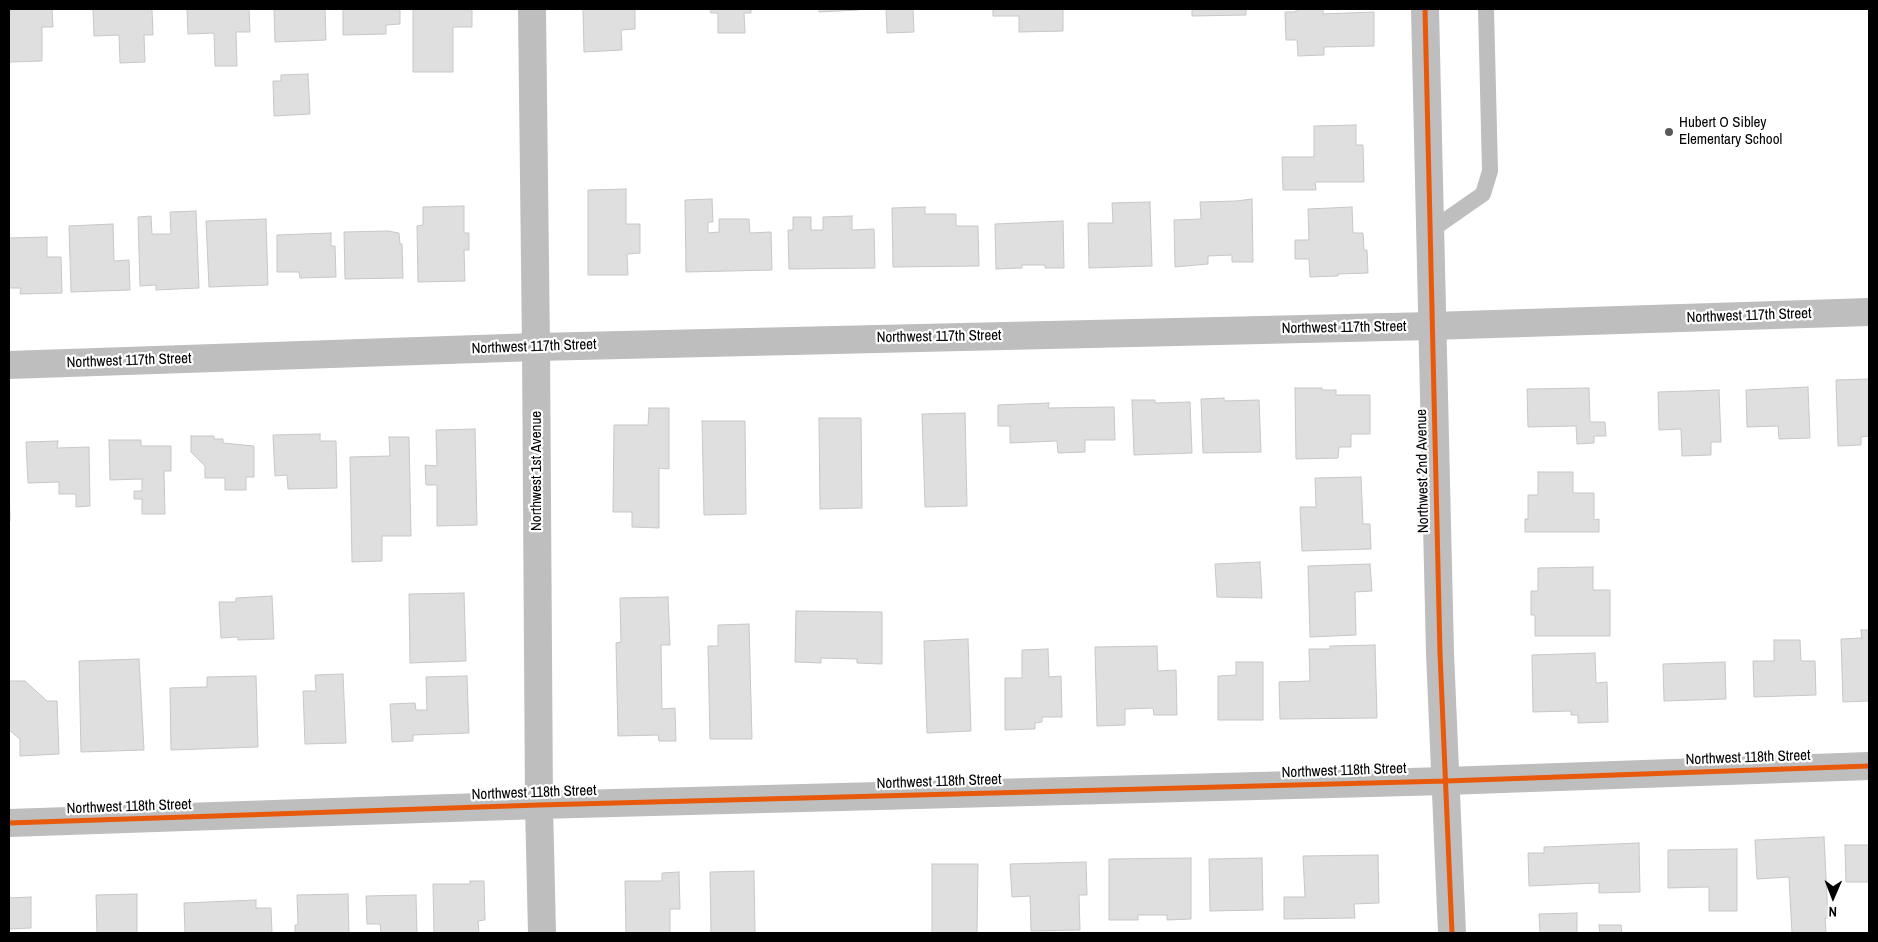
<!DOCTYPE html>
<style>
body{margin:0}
#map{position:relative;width:1878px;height:942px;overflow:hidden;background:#fff;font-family:"Archivo Narrow",sans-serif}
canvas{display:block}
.frame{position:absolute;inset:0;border:10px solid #000;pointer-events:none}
.north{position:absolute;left:1808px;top:872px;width:50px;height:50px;-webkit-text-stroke:4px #fff;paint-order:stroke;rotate:181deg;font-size:14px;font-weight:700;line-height:20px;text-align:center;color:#000}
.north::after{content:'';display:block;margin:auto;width:18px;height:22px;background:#000;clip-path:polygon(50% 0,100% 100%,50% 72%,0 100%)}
</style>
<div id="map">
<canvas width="1878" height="942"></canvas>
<div class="frame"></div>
<div class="north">N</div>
</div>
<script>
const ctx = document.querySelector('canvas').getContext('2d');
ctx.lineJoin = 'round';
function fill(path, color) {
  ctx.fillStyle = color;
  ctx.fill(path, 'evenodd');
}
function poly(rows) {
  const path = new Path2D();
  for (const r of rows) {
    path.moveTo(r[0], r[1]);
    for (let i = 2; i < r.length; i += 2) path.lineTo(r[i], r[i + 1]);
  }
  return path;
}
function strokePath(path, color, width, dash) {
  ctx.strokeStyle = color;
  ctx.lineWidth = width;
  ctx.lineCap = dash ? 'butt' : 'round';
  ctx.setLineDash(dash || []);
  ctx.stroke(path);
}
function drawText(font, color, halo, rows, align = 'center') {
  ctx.font = font + ' "Archivo Narrow",sans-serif';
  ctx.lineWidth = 4.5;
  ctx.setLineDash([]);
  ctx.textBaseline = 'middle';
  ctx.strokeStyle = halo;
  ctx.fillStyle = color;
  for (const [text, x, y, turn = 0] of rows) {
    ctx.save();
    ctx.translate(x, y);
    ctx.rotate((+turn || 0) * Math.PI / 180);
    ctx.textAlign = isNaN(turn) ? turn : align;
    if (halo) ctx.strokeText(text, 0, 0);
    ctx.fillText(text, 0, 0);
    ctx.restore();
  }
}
const building = poly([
 [9,9,52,9,53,27,42,27,42,61,9,62,9,9],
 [93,9,152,9,153,35,144,35,145,62,120,63,119,35,94,36,93,9],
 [187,9,249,9,250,32,236,32,237,66,215,66,214,33,188,34,187,9],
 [274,9,325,9,326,40,275,42,274,9],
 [343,9,400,9,400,24,386,25,386,34,343,35,343,9],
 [413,9,472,9,472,27,453,27,453,72,413,72,413,9],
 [583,9,635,9,635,29,621,30,622,50,584,52,583,9],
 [710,9,751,9,751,13,744,13,745,33,718,33,718,13,711,13,710,9],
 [819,9,858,9,858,10,819,12,819,9],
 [886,9,913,9,914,32,887,33,886,9],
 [993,9,1063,9,1063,31,1019,32,1019,16,993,16,993,9],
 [1192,9,1246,9,1246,15,1192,16,1192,9],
 [1296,9,1323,9,1323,14,1374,12,1374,46,1324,47,1324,55,1298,56,1297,40,1286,40,1285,12,1296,12,1296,9],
 [308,74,310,114,274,116,273,81,281,81,281,75,308,74],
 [1356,125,1356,145,1363,145,1364,182,1315,182,1316,190,1283,190,1282,157,1314,157,1314,126,1356,125],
 [626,189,626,224,640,224,640,253,627,254,628,275,588,275,588,190,626,189],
 [712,199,713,222,708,222,708,233,719,232,719,219,749,219,750,233,771,232,772,270,686,272,685,200,712,199],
 [1252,199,1253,262,1232,262,1232,255,1208,256,1208,264,1175,267,1174,220,1201,219,1200,202,1236,201,1252,199],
 [1150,202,1152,266,1089,268,1088,223,1113,223,1112,203,1150,202],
 [464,206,464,233,469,233,469,250,464,250,465,281,418,282,417,226,423,225,423,207,464,206],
 [925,207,925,214,956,214,956,226,978,226,979,266,893,267,892,208,925,207],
 [1352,207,1353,233,1363,233,1364,250,1367,250,1368,273,1338,274,1338,276,1310,277,1309,259,1295,259,1295,240,1309,240,1308,209,1352,207],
 [196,211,199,288,156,290,156,285,140,286,138,217,151,216,152,234,171,234,170,212,196,211],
 [852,216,852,230,874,229,875,268,789,269,788,230,793,230,793,217,811,217,811,230,823,230,823,217,852,216],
 [266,219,268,285,209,287,206,221,266,219],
 [1063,221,1064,268,1045,268,1045,265,1022,265,1022,268,996,269,995,224,1063,221],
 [113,224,114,261,129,260,130,290,71,292,69,226,113,224],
 [388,231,399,233,400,244,402,244,403,278,345,279,344,232,388,231],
 [331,233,331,246,335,246,336,277,300,278,299,272,277,272,277,235,331,233],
 [47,237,47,257,61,257,62,293,20,294,21,288,9,288,9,238,47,237],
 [1869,379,1869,436,1861,437,1861,445,1838,446,1836,380,1869,379],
 [1808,387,1810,438,1779,439,1778,426,1747,427,1746,390,1808,387],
 [1295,388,1322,388,1322,390,1336,390,1336,395,1370,395,1370,434,1351,434,1351,447,1339,447,1338,458,1296,459,1295,388],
 [1589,388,1590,422,1605,422,1606,436,1594,436,1594,443,1577,444,1576,426,1528,427,1527,389,1589,388],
 [1719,390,1721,442,1711,442,1711,455,1682,456,1681,429,1659,430,1658,392,1719,390],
 [1224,398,1224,401,1259,400,1261,452,1203,453,1201,399,1224,398],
 [1132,400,1155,400,1155,403,1190,402,1192,453,1134,455,1132,400],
 [1049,403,1048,408,1114,407,1115,440,1085,440,1085,452,1058,453,1057,441,1010,443,1010,426,998,426,998,405,1049,403],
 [649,408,669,408,669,469,659,468,659,528,632,527,632,512,613,512,614,425,648,425,649,408],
 [965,413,967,506,925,507,922,414,965,413],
 [819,418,861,418,862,508,820,509,819,418],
 [702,421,745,421,746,514,704,515,702,421],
 [475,429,477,525,437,526,437,485,426,485,425,465,437,466,436,430,475,429],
 [320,434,320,441,336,441,337,488,288,489,287,475,275,476,273,435,320,434],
 [191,436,214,436,214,439,223,439,223,443,254,446,254,477,246,477,246,490,225,490,225,478,205,478,205,466,191,452,191,436],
 [389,437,409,437,411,536,382,536,382,561,352,562,350,457,390,456,389,437],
 [109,440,141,440,141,446,171,446,171,471,164,471,165,514,142,514,142,499,134,499,134,491,142,491,142,479,110,480,109,440],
 [58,441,57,448,89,447,90,506,76,507,76,494,59,494,59,482,28,483,26,442,58,441],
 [1538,472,1573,472,1573,493,1594,493,1594,520,1599,519,1599,532,1525,532,1525,519,1528,519,1528,495,1538,495,1538,472],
 [1361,477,1363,524,1370,524,1371,549,1302,551,1300,507,1316,507,1315,478,1361,477],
 [9,479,10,521,9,521,9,479],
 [1260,562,1262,598,1217,597,1215,564,1260,562],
 [1370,564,1372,591,1355,592,1356,635,1310,637,1308,566,1370,564],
 [1593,567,1593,590,1610,590,1610,636,1535,636,1535,615,1531,615,1531,591,1538,591,1538,568,1593,567],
 [464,593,466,661,410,663,409,594,464,593],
 [272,596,274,639,238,640,238,637,221,638,219,602,236,602,236,598,272,596],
 [668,597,670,645,661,645,662,709,675,708,676,741,659,741,658,735,618,736,616,643,621,642,620,598,668,597],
 [796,611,882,612,882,664,857,663,857,659,821,658,821,663,795,662,796,611],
 [749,624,752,739,710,739,708,646,718,646,718,625,749,624],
 [1861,630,1869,630,1869,701,1843,702,1841,639,1862,638,1861,630],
 [968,639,971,731,927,733,924,641,968,639],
 [1774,640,1800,640,1801,661,1815,661,1816,695,1754,697,1753,661,1774,661,1774,640],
 [1375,645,1377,718,1280,719,1279,682,1310,681,1309,649,1330,649,1330,646,1375,645],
 [1157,646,1158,671,1176,670,1177,715,1154,715,1153,708,1125,709,1125,725,1097,726,1095,647,1157,646],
 [1048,649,1049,677,1061,676,1062,717,1042,717,1042,722,1035,723,1035,729,1005,730,1005,678,1022,678,1022,650,1048,649],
 [1595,653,1596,683,1607,682,1608,722,1578,723,1578,715,1571,715,1571,711,1533,712,1532,655,1595,653],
 [139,659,144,750,81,752,79,661,139,659],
 [1236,662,1263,662,1263,720,1218,720,1218,676,1236,675,1236,662],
 [1725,662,1726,699,1664,701,1663,664,1725,662],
 [343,674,346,743,305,744,303,691,316,691,315,675,343,674],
 [256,676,258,747,171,750,170,688,207,687,207,677,256,676],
 [467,676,469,733,413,735,413,741,392,742,390,704,415,703,416,710,427,710,426,677,467,676],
 [9,681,25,681,47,701,57,701,59,754,20,756,20,739,9,730,9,681],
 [1824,837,1828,918,1825,918,1826,933,1792,933,1789,877,1757,879,1755,840,1824,837],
 [1639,843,1640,892,1599,893,1599,883,1529,886,1528,853,1544,853,1544,847,1639,843],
 [1845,845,1869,845,1869,882,1846,882,1845,845],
 [1737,849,1737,911,1709,911,1709,887,1668,888,1668,850,1737,849],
 [1378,855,1379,903,1354,904,1355,918,1284,919,1284,897,1305,897,1303,856,1378,855],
 [1191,858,1191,919,1167,920,1167,915,1138,915,1138,920,1109,920,1109,859,1191,858],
 [1262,858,1263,910,1210,911,1209,859,1262,858],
 [1086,862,1087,895,1079,895,1080,930,1031,931,1030,896,1012,897,1010,864,1086,862],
 [932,864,978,864,977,933,932,933,932,864],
 [754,871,755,933,711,933,710,872,754,871],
 [679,872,680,909,670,909,670,933,626,933,625,881,662,881,662,873,679,872],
 [470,881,484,881,485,920,478,921,479,933,434,933,433,884,470,884,470,881],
 [137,894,137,933,97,933,96,895,137,894],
 [348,894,349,933,295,933,295,925,298,925,297,895,348,894],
 [416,895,417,933,381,933,380,924,367,924,366,896,416,895],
 [31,897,31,928,9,929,9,898,31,897],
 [256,900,256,908,271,908,272,933,185,933,184,903,256,900],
 [1577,913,1577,933,1540,933,1539,914,1577,913],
 [1599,925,1621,925,1622,933,1600,933,1599,925]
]);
const service = poly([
 [1430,231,1483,194,1490,171,1486,9]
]);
const minor = poly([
 [532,9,536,347,539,805,542,933],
 [9,365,536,347,1432,326,1869,312],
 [9,823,539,805,1446,781,1869,766]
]);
const tertiary = poly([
 [1425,9,1440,653,1452,933]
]);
const cycleway = poly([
 [1425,9,1440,653,1452,933],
 [9,823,539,805,1446,781,1869,766]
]);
const markers = [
 [1669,132,5,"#595959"]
];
const poiNames = [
 ["Hubert O Sibley",1679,123],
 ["Elementary School",1679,140]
];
const streetNames = [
 ["Northwest 117th Street",1749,316,-2],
 ["Northwest 117th Street",1344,328,-1],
 ["Northwest 117th Street",939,337,-1],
 ["Northwest 117th Street",534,347,-2],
 ["Northwest 117th Street",129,361,-2],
 ["Northwest 1st Avenue",537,471,-90],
 ["Northwest 2nd Avenue",1423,471,-91],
 ["Northwest 118th Street",1748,758,-2],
 ["Northwest 118th Street",1344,771,-2],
 ["Northwest 118th Street",939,782,-2],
 ["Northwest 118th Street",534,793,-2],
 ["Northwest 118th Street",129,807,-2]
];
fill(building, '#dfdfdf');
strokePath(building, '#c7c7c7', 1);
strokePath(service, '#bebebe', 16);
strokePath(minor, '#bebebe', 28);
strokePath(tertiary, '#bebebe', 28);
strokePath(cycleway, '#e8590c', 5);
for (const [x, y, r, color] of markers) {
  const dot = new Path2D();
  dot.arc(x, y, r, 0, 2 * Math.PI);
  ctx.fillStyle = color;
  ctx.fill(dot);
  strokePath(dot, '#fff', 2);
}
drawText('15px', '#000', '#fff', poiNames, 'left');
drawText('15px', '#000', '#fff', streetNames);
</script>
